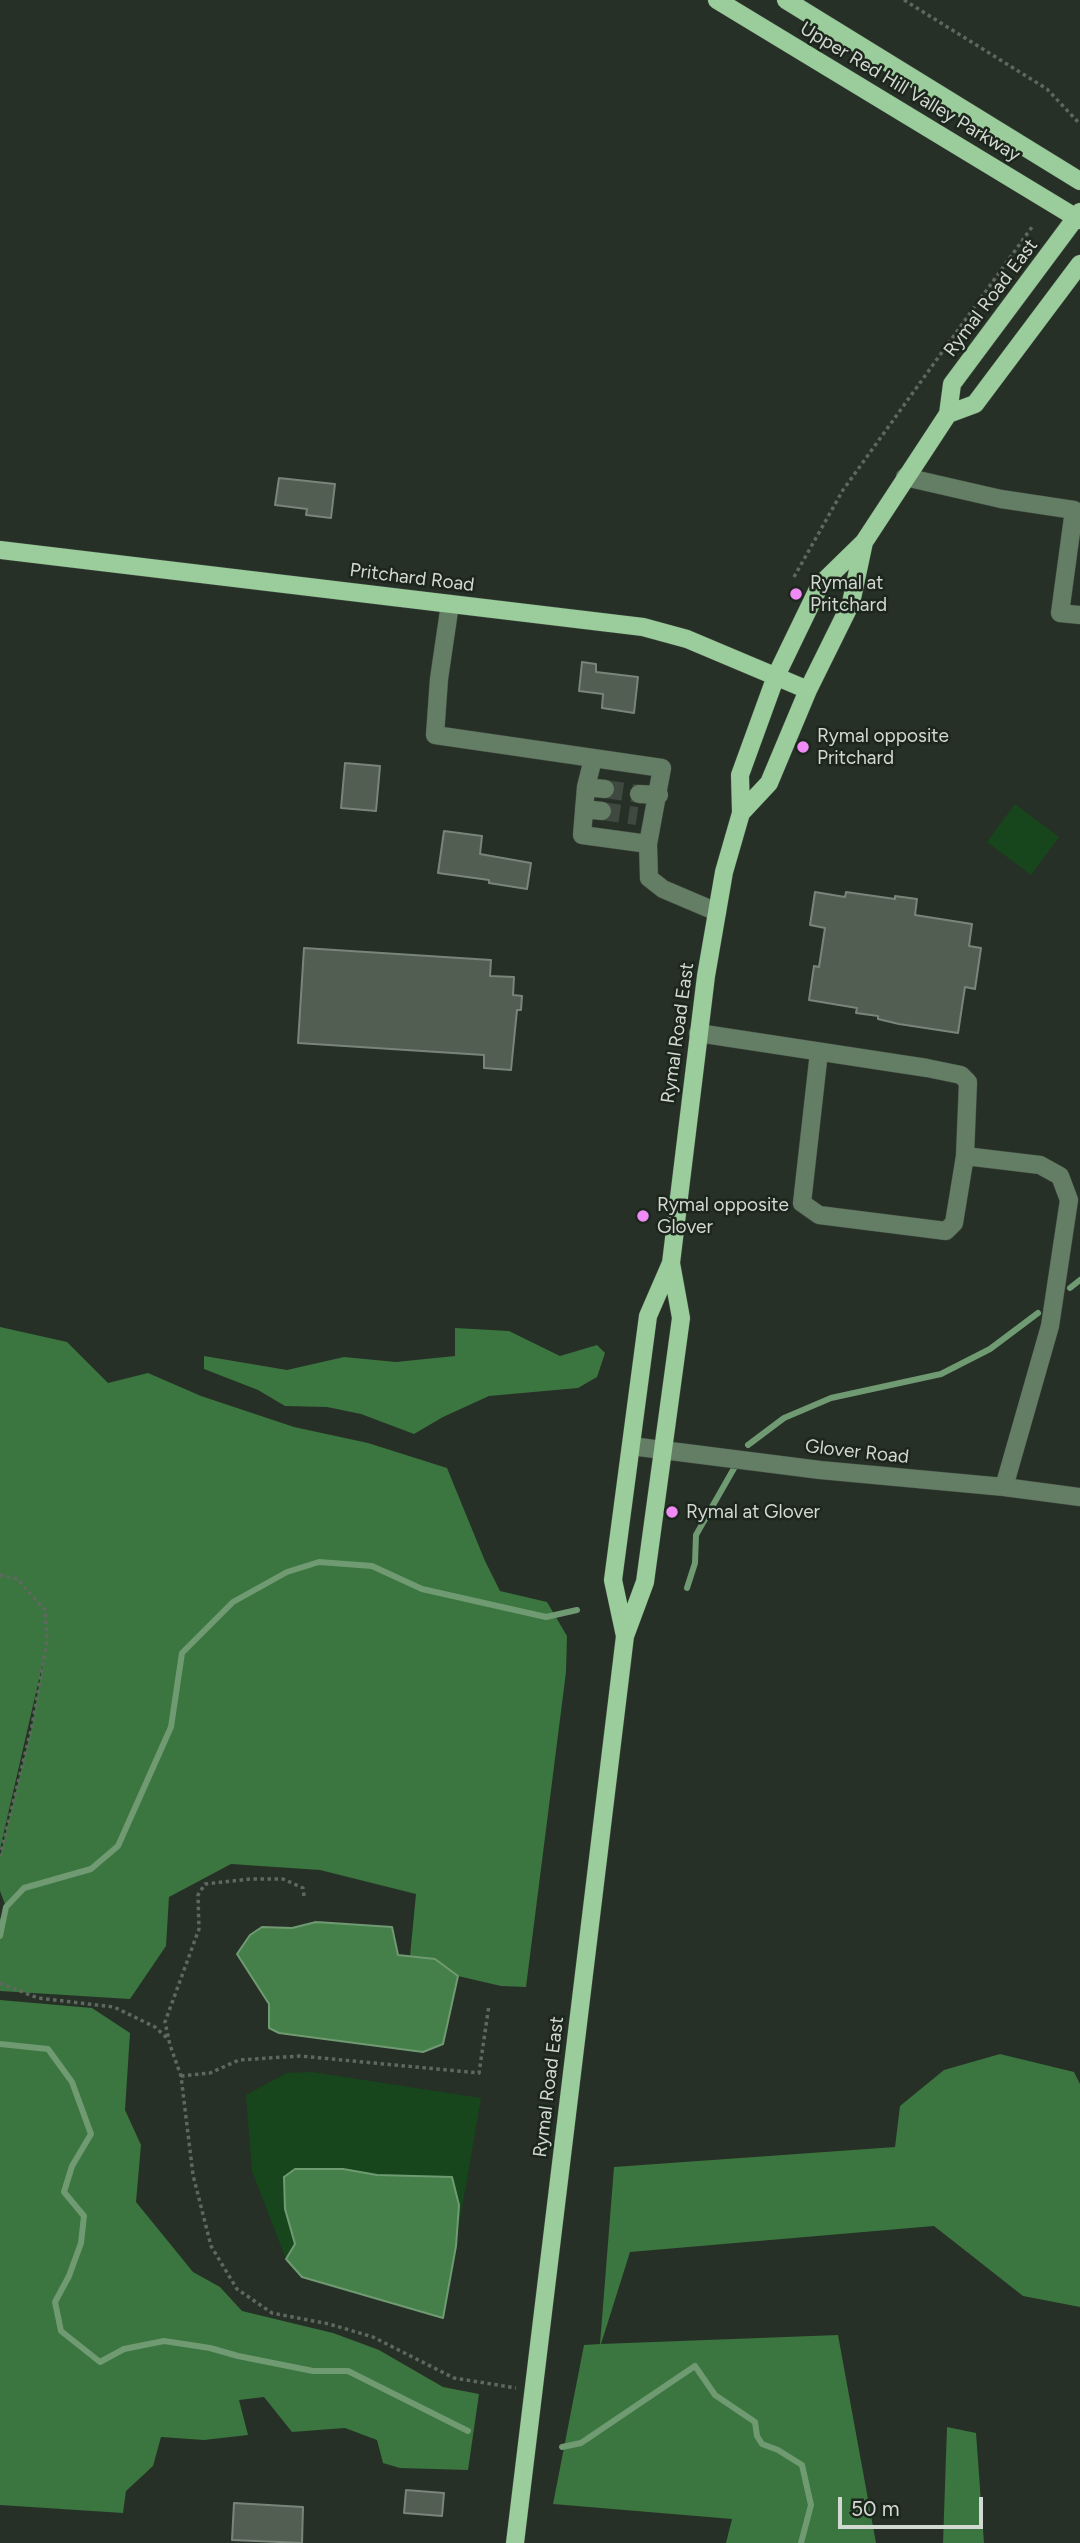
<!DOCTYPE html>
<style>
body{margin:0}
#map{position:relative;width:1080px;height:2543px;overflow:hidden;background:#263026;font-family:Figtree,sans-serif}
canvas{display:block}
.scale{position:absolute;left:838px;top:2497px;width:145px;height:32px;box-sizing:border-box;border:4px solid #d2d8d2;border-top:0;padding-left:9px;font-size:21px;line-height:24px;white-space:nowrap;color:#d2d8d2;-webkit-text-stroke:5px #1c261c;paint-order:stroke}
</style>
<div id="map">
<canvas width="1080" height="2543"></canvas>
<div class="scale">50 m</div>
</div>
<script>
const ctx = document.querySelector('canvas').getContext('2d');
ctx.lineJoin = 'round';
function fill(path, color) {
  ctx.fillStyle = color;
  ctx.fill(path, 'evenodd');
}
function poly(rows) {
  const path = new Path2D();
  for (const r of rows) {
    path.moveTo(r[0], r[1]);
    for (let i = 2; i < r.length; i += 2) path.lineTo(r[i], r[i + 1]);
  }
  return path;
}
function strokePath(path, color, width, dash) {
  ctx.strokeStyle = color;
  ctx.lineWidth = width;
  ctx.lineCap = dash ? 'butt' : 'round';
  ctx.setLineDash(dash || []);
  ctx.stroke(path);
}
function drawText(font, color, halo, rows, align = 'center') {
  ctx.font = font + ' Figtree,sans-serif';
  ctx.lineWidth = 5;
  ctx.setLineDash([]);
  ctx.textBaseline = 'middle';
  ctx.strokeStyle = halo;
  ctx.fillStyle = color;
  for (const [text, x, y, turn = 0] of rows) {
    ctx.save();
    ctx.translate(x, y);
    ctx.rotate((+turn || 0) * Math.PI / 180);
    ctx.textAlign = isNaN(turn) ? turn : align;
    if (halo) ctx.strokeText(text, 0, 0);
    ctx.fillText(text, 0, 0);
    ctx.restore();
  }
}
const green = poly([
 [1015,804,1059,837,1031,875,987,842],
 [312,2072,481,2098,443,2318,302,2277,286,2259,252,2171,246,2095,287,2073]
]);
const forest = poly([
 [0,1327,67,1342,108,1383,148,1373,201,1396,294,1427,368,1443,447,1468,485,1561,500,1591,547,1602,567,1636,566,1672,526,1987,501,1986,458,1976,435,1959,410,1956,416,1894,320,1870,231,1864,169,1897,166,1946,130,1999,0,1991,0,1919,6,1907,0,1891,0,1856,32,1726,43,1662,0,1849],
 [455,1328,509,1331,560,1356,597,1345,605,1353,597,1377,578,1388,489,1396,443,1417,414,1434,361,1414,327,1407,285,1406,258,1390,204,1369,204,1356,287,1370,344,1357,396,1362,455,1356],
 [0,2000,92,2008,130,2033,125,2110,141,2145,136,2202,193,2272,220,2287,242,2311,333,2333,379,2350,443,2387,479,2394,468,2470,400,2468,383,2463,377,2440,345,2428,292,2432,264,2397,239,2400,248,2435,204,2440,161,2437,153,2466,126,2491,123,2513,0,2505],
 [1000,2054,1074,2072,1080,2084,1080,2307,1023,2296,934,2226,630,2252,601,2344,838,2335,876,2543,726,2543,732,2519,553,2504,584,2345,600,2344,614,2167,895,2147,900,2106,944,2070],
 [947,2427,976,2433,984,2543,943,2543]
]);
const water = poly([
 [316,1922,392,1927,398,1955,435,1959,458,1976,443,2044,423,2052,279,2033,269,2028,269,2004,237,1954,250,1935,262,1927,292,1928,316,1922],
 [295,2169,343,2169,377,2175,452,2177,459,2205,456,2246,443,2318,302,2277,286,2259,295,2244,285,2209,284,2177,295,2169]
]);
const stream = poly([
 [1070,1288,1080,1280],
 [748,1445,784,1418,831,1398,941,1374,990,1349,1038,1313],
 [687,1588,695,1563,696,1535,737,1463],
 [0,1936,6,1907,24,1888,91,1869,118,1846,171,1727,182,1653,233,1602,287,1572,319,1562,372,1566,422,1589,546,1617,577,1610],
 [0,2044,48,2049,72,2082,91,2134,72,2166,64,2192,84,2216,81,2243,69,2276,55,2302,61,2331,100,2362,124,2349,164,2341,210,2348,238,2356,313,2371,348,2371,468,2431],
 [562,2447,581,2443,695,2366,715,2395,755,2422,757,2436,762,2444,778,2450,802,2465,811,2505,801,2543]
]);
const building = poly([
 [279,478,335,484,331,518,306,515,307,509,275,505,279,478],
 [582,662,596,664,596,672,638,677,634,713,602,708,603,694,579,691,582,662],
 [345,763,380,766,376,811,341,808,345,763],
 [444,831,482,836,480,854,531,863,527,889,489,883,489,880,438,873,444,831],
 [815,892,845,897,846,892,895,899,895,896,917,899,915,915,972,924,969,946,981,948,975,989,965,987,958,1033,899,1024,878,1019,878,1016,856,1013,857,1008,809,1000,814,966,819,967,825,928,810,925,815,892],
 [304,948,491,960,490,976,514,977,513,995,522,996,521,1010,517,1010,511,1070,484,1068,484,1055,298,1043,304,948],
 [406,2490,444,2493,442,2516,404,2513,406,2490],
 [234,2503,303,2507,302,2543,232,2540,234,2503]
]);
const minorTunnel = poly([
 [605,789,639,794],
 [602,811,637,816]
]);
const path = poly([
 [904,0,1047,89,1080,124],
 [794,577,843,490,1032,227],
 [0,1575,17,1579,45,1610,47,1640,32,1726,0,1856],
 [304,1896,303,1888,283,1879,250,1879,205,1884,198,1895,199,1929,165,2022,170,2045,181,2076,193,2175,211,2246,237,2289,272,2313,329,2324,373,2337,454,2378,516,2388],
 [0,1983,38,1998,114,2007,155,2027,167,2038],
 [181,2076,210,2073,239,2060,300,2056,479,2073,489,2005]
]);
const minor = poly([
 [905,477,1001,499,1074,510,1060,613,1080,615],
 [450,604,439,679,435,735,662,768,648,844,582,835,586,787,593,759],
 [586,787,605,789],
 [639,794,659,795],
 [584,809,602,811],
 [648,844,649,878,663,889,717,912],
 [698,1033,927,1068,961,1075,968,1082,965,1156,954,1223,946,1231,819,1215,802,1203,819,1052],
 [965,1156,1040,1165,1060,1176,1069,1200,1050,1326,1004,1487],
 [631,1446,820,1470,1004,1487,1080,1497]
]);
const major = poly([
 [717,0,1080,220],
 [786,0,1080,181],
 [948,414,975,404,1080,264],
 [0,550,643,627,687,639,808,690],
 [741,813,769,783,808,690,851,603,864,542],
 [625,1636,613,1580,648,1316,671,1263,706,976,724,872,741,813,740,775,776,676,820,585,864,542,948,414,952,384,1080,212],
 [515,2543,625,1636,645,1582,681,1318,671,1263]
]);
const markers = [
 [796,594,7,"#f08bf5"],
 [803,747,7,"#f08bf5"],
 [643,1216,7,"#f08bf5"],
 [672,1512,7,"#f08bf5"]
];
const streetNames = [
 ["Upper Red Hill Valley Parkway",910,92,31],
 ["Rymal Road East",991,298,-53],
 ["Pritchard Road",412,578,7],
 ["Rymal Road East",678,1033,-82],
 ["Glover Road",857,1452,6],
 ["Rymal Road East",549,2087,-83]
];
const poiNames = [
 ["Rymal at",810,583],
 ["Pritchard",810,605],
 ["Rymal opposite",817,736],
 ["Pritchard",817,758],
 ["Rymal opposite",657,1205],
 ["Glover",657,1227],
 ["Rymal at Glover",686,1512]
];
fill(green, '#17461c');
fill(forest, '#3b753f');
fill(water, '#457f49');
strokePath(water, '#6f9a72', 2);
strokePath(stream, '#6f9a72', 6);
fill(building, '#535e53');
strokePath(building, '#798579', 2);
strokePath(minorTunnel, '#404940', 18, [18, 9]);
strokePath(minor, '#424b42', 19);
strokePath(major, '#424b42', 19);
strokePath(path, '#5f685f', 3.5, [3.5, 3.5]);
strokePath(minor, '#647d65', 18);
strokePath(major, '#9acd9b', 18);
for (const [x, y, r, color] of markers) {
  const dot = new Path2D();
  dot.arc(x, y, r, 0, 2 * Math.PI);
  ctx.fillStyle = color;
  ctx.fill(dot);
  strokePath(dot, '#1c261c', 2.5);
}
drawText('19px', '#d2d8d2', '#1c261c', streetNames);
drawText('19px', '#d2d8d2', '#1c261c', poiNames, 'left');
</script>
